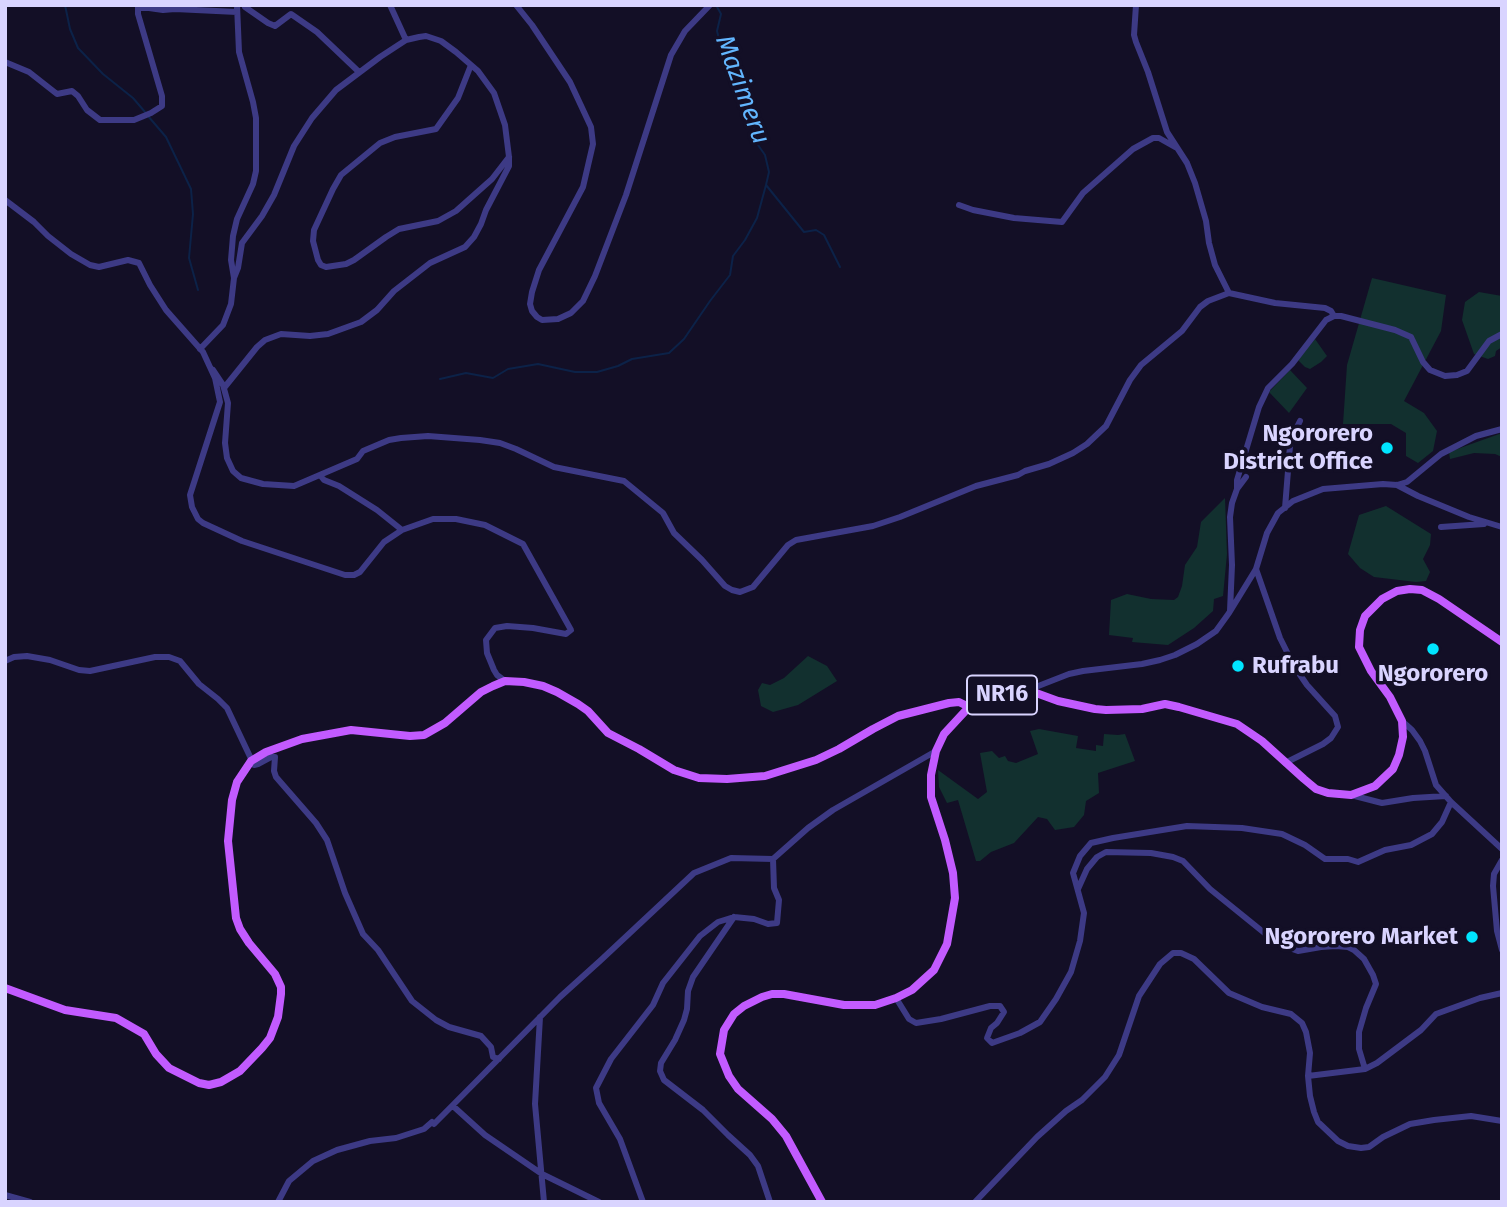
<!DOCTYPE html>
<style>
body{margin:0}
#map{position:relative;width:1507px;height:1207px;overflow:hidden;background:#130f26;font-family:"Fira Sans",sans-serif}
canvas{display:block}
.frame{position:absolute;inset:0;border:7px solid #d9d4ff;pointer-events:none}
</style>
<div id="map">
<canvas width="1507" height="1207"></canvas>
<div class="frame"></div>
</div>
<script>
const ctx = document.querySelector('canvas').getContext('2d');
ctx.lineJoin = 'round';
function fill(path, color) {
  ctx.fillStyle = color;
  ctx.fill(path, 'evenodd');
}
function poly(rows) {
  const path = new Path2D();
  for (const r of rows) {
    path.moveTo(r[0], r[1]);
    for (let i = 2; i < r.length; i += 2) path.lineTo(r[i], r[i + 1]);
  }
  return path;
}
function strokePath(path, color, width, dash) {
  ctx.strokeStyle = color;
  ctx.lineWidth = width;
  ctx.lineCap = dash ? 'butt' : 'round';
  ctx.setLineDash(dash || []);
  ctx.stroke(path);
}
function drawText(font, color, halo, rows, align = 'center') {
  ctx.font = font + ' "Fira Sans",sans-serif';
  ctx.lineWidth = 7;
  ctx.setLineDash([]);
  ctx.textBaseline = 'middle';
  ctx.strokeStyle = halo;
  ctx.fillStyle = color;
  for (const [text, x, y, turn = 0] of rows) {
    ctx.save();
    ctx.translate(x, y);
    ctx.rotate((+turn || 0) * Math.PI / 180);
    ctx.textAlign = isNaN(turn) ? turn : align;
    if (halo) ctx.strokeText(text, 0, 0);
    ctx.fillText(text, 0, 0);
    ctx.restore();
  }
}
const green = poly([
 [1372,278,1446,295,1441,331,1404,401,1424,413,1437,431,1433,451,1418,463,1406,456,1406,433,1391,424,1343,424,1347,365],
 [1479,292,1502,296,1502,347,1496,351,1495,356,1488,359,1474,354,1462,320,1465,302],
 [1315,339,1327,356,1321,362,1310,369,1305,367,1298,360],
 [1290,370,1307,388,1289,413,1269,392],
 [1502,433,1502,457,1495,454,1474,453,1450,459,1449,452],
 [1225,498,1227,554,1223,596,1214,599,1213,611,1194,628,1168,645,1132,642,1133,638,1109,635,1111,600,1127,594,1151,599,1174,600,1178,597,1182,586,1185,565,1197,547,1201,522],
 [1386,506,1431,534,1430,545,1423,559,1430,572,1426,581,1416,582,1374,577,1360,568,1348,554,1359,515],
 [808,656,827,666,837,681,798,705,773,712,761,706,758,690,762,683,770,685,784,678],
 [1039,729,1078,736,1076,748,1096,751,1096,745,1103,746,1104,734,1118,735,1125,734,1135,761,1098,773,1099,793,1086,801,1084,815,1074,827,1055,830,1047,819,1038,817,1014,843,991,852,980,861,976,861,958,800,947,803,939,787,938,770,978,799,987,792,980,753,992,751,999,758,1005,756,1008,761,1016,763,1038,754,1030,731]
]);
const stream = poly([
 [65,5,70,29,78,48,103,74,133,98,145,112],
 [716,5,721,14,717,31,722,51,733,74,747,95,754,116,754,131,758,145,765,155,769,172,766,185,804,232,816,230,824,235,840,267],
 [148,116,166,137,191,189,193,214,189,258,198,290],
 [440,379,466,373,493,378,508,369,538,364,575,372,597,372,618,366,632,359,669,353,684,339,710,301,730,275,733,256,745,240,757,218,766,185]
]);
const minor = poly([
 [390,5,406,40],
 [516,5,532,25,570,82,591,127,593,144,583,187,539,270,532,292,530,304,532,311,537,317,542,320,558,319,571,313,583,301,595,276,626,195,671,55,685,31,710,5],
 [1136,5,1134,35,1136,42,1148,72,1167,132,1187,163,1195,183,1206,221,1209,243,1215,265,1229,293],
 [245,7,268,23,275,26,291,14,317,32,359,72],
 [138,8,149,8,163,10,175,9,237,12],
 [5,62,29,72,57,94,72,91,78,96,87,110,100,120,134,120,151,113,162,106,162,96,138,14,138,5],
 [471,65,458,98,436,129,395,137,380,143,341,175,333,189,314,230,313,241,318,260,321,265,326,267,346,264,354,260,386,237,399,229,438,221,456,211,492,179,509,157],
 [5,200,34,222,48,236,71,254,90,265,99,267,128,260,139,263,150,285,166,310,203,352,215,378,220,402,190,495,192,507,198,519,203,523,242,541,345,575,354,575,360,572,384,542,402,530,433,519,456,519,485,525,523,544,571,630,566,634,533,628,507,626,495,628,486,640,487,653,494,670,497,675,505,681],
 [959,205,973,210,1014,218,1062,222,1083,193,1133,149,1153,138,1159,138,1175,147],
 [200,349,223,325,231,304,234,278,231,260,233,236,237,219,253,184,256,171,256,118,253,102,239,52,237,5],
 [213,370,223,385,228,403,225,443,227,458,233,471,241,478,263,484,294,486,357,459,363,451,389,440,401,438,428,436,480,440,500,443,516,449,554,467,624,481,663,513,674,533,702,560,725,586,732,590,740,592,753,587,788,545,796,540,873,526,900,517,976,486,1018,475,1025,471,1049,464,1073,453,1087,444,1106,426,1130,380,1141,365,1182,331,1200,307,1208,301,1229,293,1275,303,1325,308,1331,311,1334,316],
 [224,388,257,347,265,340,281,334,310,336,328,334,361,322,377,310,394,291,430,263,465,247,474,237,481,224,486,210,509,166,509,157,505,125,494,93,478,71,456,52,441,41,426,36,419,37,406,40,380,57,336,90,312,118,294,146,274,195,262,216,242,243,238,268,234,278],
 [320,475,324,480,339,486,377,510,402,530],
 [1397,485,1418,496,1469,517,1502,527],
 [1237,489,1237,480,1259,407,1268,388,1292,364,1326,320,1334,316,1341,316,1395,330,1411,337,1423,362,1430,370,1445,376,1457,375,1467,371,1489,341,1502,334],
 [1285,508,1290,446,1294,433,1300,421],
 [1441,527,1484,524],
 [1256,569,1280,638,1294,666,1307,685,1335,716,1338,727,1331,738,1323,744,1285,763],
 [1230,611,1232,565,1230,517,1232,503,1237,489,1246,477],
 [5,661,14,657,27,656,50,660,79,670,90,671,155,657,169,657,180,661,199,684,218,699,227,708,254,765,258,764,271,757,275,757,274,771,276,777,316,823,327,840,345,893,363,934,378,950,412,1001,436,1020,449,1027,481,1036,491,1047,493,1057,499,1059],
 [1028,690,1069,674,1083,671,1142,664,1160,660,1175,655,1197,644,1216,631,1229,613,1256,569,1267,533,1278,513,1293,501,1323,489,1383,484,1397,485,1407,482,1441,454,1476,436,1502,429],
 [1402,721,1412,730,1420,741,1425,751,1436,785,1451,802,1502,849],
 [1351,795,1382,803,1413,798,1446,796],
 [1502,860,1494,874,1493,886,1497,931,1502,950],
 [1078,889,1087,869,1097,857,1106,852,1151,853,1173,857,1183,861,1210,889,1278,944,1298,951,1321,947,1336,946,1348,947,1354,950,1364,959,1373,975,1376,984,1366,1008,1359,1032,1359,1049,1365,1069],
 [734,917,693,977,688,991,687,1009,684,1020,675,1040,661,1063,660,1071,664,1080,703,1110,728,1135,750,1155,758,1166,770,1202],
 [896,998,909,1019,916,1023,941,1019,990,1006,1000,1006,1004,1012,997,1023,991,1028,987,1038,992,1043,1020,1033,1040,1022,1056,999,1071,972,1080,941,1084,913,1073,873,1080,856,1091,843,1113,838,1187,826,1242,828,1282,834,1305,845,1325,859,1348,859,1358,862,1385,850,1411,845,1432,834,1442,822,1451,802],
 [540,1017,535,1104,544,1202],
 [1308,1076,1365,1069,1377,1063,1421,1030,1436,1014,1480,998,1502,993],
 [453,1106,485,1135,542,1174,599,1202],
 [5,1195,30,1202],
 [278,1202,289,1181,313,1161,337,1150,370,1141,396,1138,424,1129,432,1122,434,1124,560,997,601,960,694,873,731,858,773,859,808,828,833,810,936,751],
 [643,1202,620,1139,599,1103,596,1088,611,1059,653,1005,663,983,700,936,718,922,734,917,754,919,768,924,777,923,779,900,774,888,773,859],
 [975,1202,1037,1137,1066,1111,1082,1100,1105,1077,1119,1055,1139,996,1160,964,1173,953,1181,953,1194,959,1229,993,1262,1007,1291,1014,1302,1023,1306,1032,1310,1053,1308,1076,1310,1096,1314,1112,1318,1122,1338,1141,1348,1146,1361,1148,1369,1147,1383,1137,1410,1124,1434,1120,1471,1116,1502,1121]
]);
const major = poly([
 [5,988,65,1010,116,1018,144,1034,156,1054,169,1068,199,1083,209,1085,221,1082,240,1071,262,1048,270,1038,278,1017,281,994,281,987,275,974,249,943,240,929,236,918,228,841,232,800,237,782,251,761,266,752,302,739,351,730,410,736,424,735,445,723,481,692,493,686,505,681,524,682,543,686,557,692,578,704,588,711,608,733,639,749,674,770,699,778,727,779,765,776,816,760,839,749,873,729,898,716,949,703,959,702,969,707],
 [822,1202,786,1136,772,1119,738,1089,729,1076,720,1054,724,1030,734,1014,744,1006,762,997,772,994,784,994,844,1005,875,1005,896,998,912,990,934,970,947,944,955,898,953,873,945,840,931,797,931,775,936,751,944,734,969,707,978,700,1028,690,1058,701,1095,709,1106,710,1142,709,1165,704,1179,707,1237,724,1262,741,1304,779,1316,789,1328,793,1351,795,1375,786,1393,769,1399,755,1403,737,1402,721,1390,697,1371,671,1359,647,1360,630,1365,616,1382,599,1397,591,1410,589,1422,590,1439,599,1502,642]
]);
const markers = [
 [1387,448,7,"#00e5ff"],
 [1433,649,7,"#00e5ff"],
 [1238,666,7,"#00e5ff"],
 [1472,937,7,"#00e5ff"]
];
const shields = [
 [1002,695,70]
];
const shieldNames = [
 ["NR16",1002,695]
];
const poiNames = [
 ["Ngororero",1373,434],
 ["District Office",1373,462],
 ["Rufrabu",1252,666,"left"],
 ["Ngororero",1433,674,"center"],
 ["Ngororero Market",1458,937]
];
const waterNames = [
 ["Mazimeru",742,90,70]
];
fill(green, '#12302f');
strokePath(stream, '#0c2248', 2);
strokePath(minor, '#3d3a85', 6);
strokePath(major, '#c25bff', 8);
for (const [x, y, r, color] of markers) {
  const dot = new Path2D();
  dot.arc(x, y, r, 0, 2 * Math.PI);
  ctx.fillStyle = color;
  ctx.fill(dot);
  strokePath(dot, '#130f26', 2.5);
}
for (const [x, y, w] of shields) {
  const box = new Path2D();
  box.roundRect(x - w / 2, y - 19.5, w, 39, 5);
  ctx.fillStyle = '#130f26';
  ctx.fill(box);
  strokePath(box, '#d9d4ff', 2);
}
drawText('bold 23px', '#d9d4ff', null, shieldNames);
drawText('bold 24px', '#d9d4ff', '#130f26', poiNames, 'right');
drawText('italic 26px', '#62b6ff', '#130f26', waterNames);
</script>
